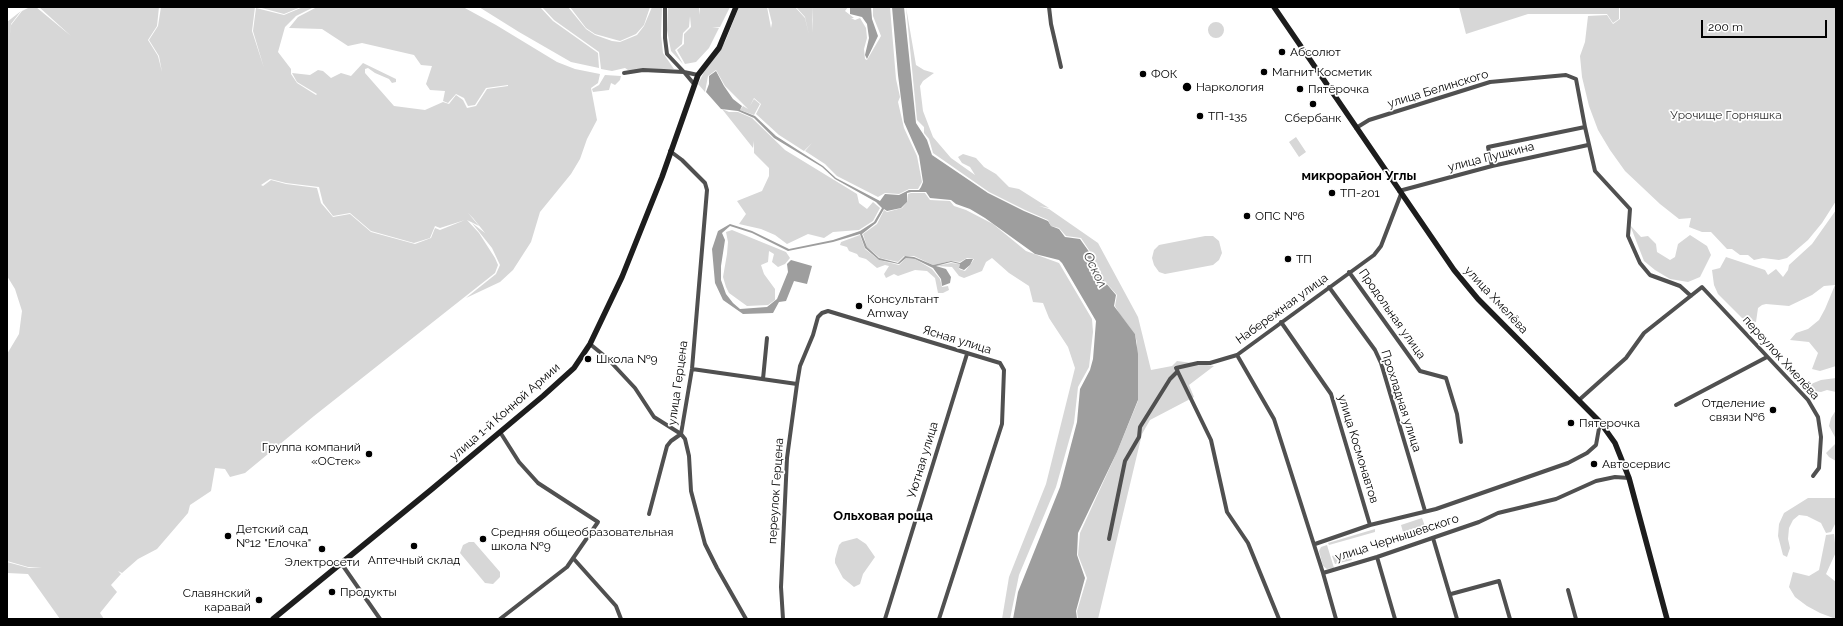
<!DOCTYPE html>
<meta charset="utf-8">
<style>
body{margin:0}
#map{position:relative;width:1843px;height:626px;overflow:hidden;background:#fff;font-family:Raleway,sans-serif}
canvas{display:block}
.frame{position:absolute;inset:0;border:8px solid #000;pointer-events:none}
.scale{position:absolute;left:1701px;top:20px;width:126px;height:18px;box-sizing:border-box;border:2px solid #000;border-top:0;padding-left:5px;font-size:12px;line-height:14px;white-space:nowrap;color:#000;-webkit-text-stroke:3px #fff;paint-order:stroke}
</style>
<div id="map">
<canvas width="1843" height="626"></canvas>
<div class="frame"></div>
<div class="scale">200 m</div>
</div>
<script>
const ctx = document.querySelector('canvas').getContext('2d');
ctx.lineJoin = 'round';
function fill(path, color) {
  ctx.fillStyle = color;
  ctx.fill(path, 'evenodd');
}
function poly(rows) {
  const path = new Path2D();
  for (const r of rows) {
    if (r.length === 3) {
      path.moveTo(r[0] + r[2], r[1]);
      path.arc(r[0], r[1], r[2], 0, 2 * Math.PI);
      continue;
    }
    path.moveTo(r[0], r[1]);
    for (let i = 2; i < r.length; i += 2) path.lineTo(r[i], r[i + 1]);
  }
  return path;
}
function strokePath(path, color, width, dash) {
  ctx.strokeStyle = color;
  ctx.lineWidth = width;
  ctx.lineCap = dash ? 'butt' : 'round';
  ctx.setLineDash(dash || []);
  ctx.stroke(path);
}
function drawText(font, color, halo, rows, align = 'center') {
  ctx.font = font + ' Raleway,sans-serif';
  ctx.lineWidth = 3.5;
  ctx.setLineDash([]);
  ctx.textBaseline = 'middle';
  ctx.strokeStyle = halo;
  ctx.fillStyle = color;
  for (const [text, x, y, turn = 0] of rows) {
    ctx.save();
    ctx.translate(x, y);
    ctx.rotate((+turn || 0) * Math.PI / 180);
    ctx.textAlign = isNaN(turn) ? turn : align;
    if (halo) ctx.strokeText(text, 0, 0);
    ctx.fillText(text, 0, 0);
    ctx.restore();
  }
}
const green = poly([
 [30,7,36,7,71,36,73,68,71,36,39,7,159,7,157,26,148,40,158,56,162,72,159,56,149,40,158,26,161,7,255,7,252,31,264,68,253,31,256,8,284,15,303,7,314,7,296,16,285,27,278,52,291,69,291,74,297,83,316,95,317,94,297,82,292,73,310,75,318,70,323,71,331,78,341,73,351,76,363,63,396,79,396,82,392,83,389,79,375,73,368,68,365,69,365,73,394,106,425,110,443,102,449,104,456,95,463,100,467,108,476,106,487,89,508,86,508,85,486,88,475,105,468,106,464,98,456,94,448,103,443,101,445,91,430,90,426,84,432,66,421,65,414,55,362,43,348,46,322,29,289,28,298,17,317,7,463,7,496,25,557,62,575,69,574,74,578,79,574,74,575,69,600,74,598,83,591,88,597,120,587,139,580,159,571,174,540,212,531,242,513,270,500,282,466,298,496,274,500,265,492,248,472,223,485,233,473,218,468,213,479,226,467,220,479,233,495,258,498,265,495,273,314,416,245,473,230,477,225,469,215,468,211,491,190,505,188,513,157,549,138,559,122,573,118,571,121,574,111,585,117,592,100,613,104,619,60,619,28,574,7,573,7,562,29,568,42,568,60,575,68,582,60,575,42,568,28,567,7,561,7,354,19,334,22,311,15,289,7,276,7,22,21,11,11,24,9,42,11,25,22,11],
 [270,179,286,183,319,187,323,203,333,216,350,213,371,231,414,243,430,238,435,226,440,228,465,220,440,230,435,228,431,238,415,244,371,232,350,214,333,217,321,203,317,188,286,184,271,180,263,186,261,185],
 [258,7,301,7,284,14],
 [479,7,540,7,553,21,598,53,599,68,571,62,519,32],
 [542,7,568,7,586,29,595,35,612,41,620,42,637,35,644,26,652,7,662,7,661,35,663,53,674,69,628,70,625,68,612,71,601,69,599,52,554,20],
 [570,7,650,7,644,25,636,34,620,41,595,34,586,28],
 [668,7,699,7,699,15,700,7,730,7,720,27,712,28,719,28,709,48,696,62,685,64,677,50,684,44,684,34,691,27,690,16,689,27,683,33,682,44,675,50,683,64,671,51,667,30],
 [739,7,767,7,771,28,772,23,768,7,795,7,805,18,809,35,805,17,796,7,813,7,812,20,812,33,813,7,848,7,845,11,854,18,851,18,855,20,860,18,866,28,867,38,864,49,865,59,867,60,881,36,873,16,873,8,890,7,896,79,900,97,898,102,904,128,917,156,922,182,918,189,909,189,899,194,885,193,878,197,837,176,825,164,805,151,812,143,804,151,779,135,756,114,761,104,754,98,750,106,754,99,760,104,754,115,740,110,743,106,748,109,725,86,716,70,708,76,705,92,698,84,704,72,725,42],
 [906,7,916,65,924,70,934,73,923,81,920,86,923,111,933,137,951,158,975,175,970,167,962,163,958,157,963,154,976,158,984,167,996,174,1009,187,1019,189,1049,208,1039,206,1049,209,1098,243,1138,317,1151,370,1172,366,1177,361,1214,366,1189,385,1194,397,1150,420,1142,434,1098,619,1078,619,1077,611,1087,578,1078,555,1080,533,1117,452,1138,401,1137,343,1135,334,1119,313,1115,306,1117,295,1100,276,1091,253,1081,238,1066,236,1059,228,1051,226,1048,220,1025,210,989,192,933,153,929,139,924,133,924,127,917,120],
 [1459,7,1619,7,1619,19,1613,23,1607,14,1528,14,1466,34],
 [1620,7,1836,7,1836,201,1822,223,1808,240,1787,258,1779,260,1763,258,1754,260,1748,255,1740,255,1732,249,1727,249,1711,232,1702,232,1689,227,1691,218,1679,219,1660,204,1625,171,1610,150,1598,130,1589,106,1582,77,1580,56,1585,42,1588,16,1607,15,1613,24,1620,19],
 [1216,30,8],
 [605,75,621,76,620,80,615,85,611,83,609,90,593,92,592,89,599,85],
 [722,109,729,112,738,112,752,118,743,124,752,118,785,150,857,194,859,203,867,209,873,202,880,208,873,221,859,230,833,232,824,238,808,234,787,244,775,235,761,229,739,224,746,214,737,201,762,191,769,176,769,168,754,153,754,141,753,148],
 [1296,137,1306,152,1299,157,1289,142],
 [911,193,925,193,930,200,950,201,954,206,966,210,993,224,1026,251,1059,263,1092,319,1093,332,1089,367,1078,387,1074,423,1056,487,1019,575,1010,619,1002,619,1009,577,1046,484,1075,368,1068,347,1049,318,1043,303,1033,302,1029,286,1009,273,992,258,986,262,982,271,964,278,959,276,952,267,936,266,951,263,960,264,959,269,965,271,970,265,974,259,967,258,960,262,951,261,933,265,914,256,904,256,898,262,880,258,867,247,863,234,877,224,884,210,887,212,902,208,907,202,908,194],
 [1836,210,1836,366,1820,371,1812,369,1818,353,1809,342,1790,340,1796,333,1808,329,1819,320,1825,309,1835,285,1824,286,1812,295,1789,306,1766,304,1762,305,1758,308,1756,322,1742,318,1718,294,1714,285,1712,270,1720,268,1726,257,1765,270,1768,275,1776,269,1783,277,1788,270,1789,265,1812,244],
 [1630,225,1641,237,1648,236,1656,244,1657,252,1670,260,1675,257,1678,244,1690,235,1707,246,1711,255,1700,277,1688,282,1670,279,1655,270,1644,261],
 [732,230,786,252,790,258,785,264,778,267,772,262,774,254,769,251,768,262,761,265,764,274,775,289,775,300,768,305,747,306,729,293,726,287,723,277,727,254,728,242,726,232],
 [860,235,865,249,879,260,899,265,906,258,915,259,932,269,940,279,942,287,948,286,949,290,943,293,938,293,935,278,927,271,915,270,898,276,894,274,886,278,884,274,889,266,885,265,877,268,866,259,859,257,857,254,849,251,847,247,840,245,841,242],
 [1205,236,1213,236,1219,241,1222,253,1219,260,1213,265,1165,274,1159,272,1154,265,1152,258,1154,250,1159,245],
 [1836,378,1836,392,1827,390,1821,392,1813,391,1811,387,1811,384,1821,380],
 [1836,410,1836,439,1829,426,1831,418],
 [1836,443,1836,461,1829,457,1826,453],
 [1808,498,1836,498,1836,522,1831,532,1826,533,1821,523,1807,516,1799,515,1793,520,1789,528,1788,539,1790,548,1787,557,1783,555,1778,536,1779,524,1784,513],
 [1422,518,1427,532,1405,539,1401,525],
 [1375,529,1375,532,1329,545,1328,543],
 [1834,534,1836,552,1826,574,1836,582,1836,619,1820,613,1807,606,1795,597,1789,587,1793,572,1809,576,1819,570,1826,535],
 [857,538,866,544,875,557,863,574,860,584,854,587,843,578,835,563,835,559,839,545,842,542],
 [469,542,474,542,500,572,500,577,493,584,485,583,460,553,463,545],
 [1327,545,1334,568,1327,569,1323,566,1319,551,1321,547],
 [1341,553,1342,560,1351,557,1352,560,1335,564,1332,556]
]);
const water = poly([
 [850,7,871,7,872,19,878,36,867,59,865,55,869,38,867,24,862,17,850,14],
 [892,7,904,7,916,123,927,140,932,155,988,193,1024,211,1048,221,1051,226,1059,229,1065,237,1080,239,1090,253,1100,276,1116,295,1114,306,1135,334,1138,354,1138,400,1117,452,1078,533,1077,555,1085,578,1076,611,1077,619,1013,619,1018,592,1060,487,1077,422,1080,389,1090,370,1093,359,1096,321,1062,263,1059,260,1035,254,985,218,970,209,956,204,951,200,930,198,926,192,911,192,907,193,907,202,901,208,887,211,884,209,876,223,862,234,867,247,879,258,898,263,905,256,914,257,933,265,951,261,960,263,966,259,973,259,970,265,964,270,959,268,960,264,951,262,936,266,946,269,951,277,950,283,942,286,941,279,933,268,915,259,906,258,899,264,879,260,865,248,860,234,833,242,788,251,752,233,730,226,722,233,725,240,721,266,721,280,726,294,733,303,740,309,767,307,777,299,788,272,787,264,791,260,812,266,807,284,794,281,786,301,779,302,773,313,743,314,723,300,715,283,712,249,718,231,730,224,752,231,789,249,833,240,860,231,874,222,882,208,876,202,835,179,822,167,774,138,754,118,738,111,721,109,706,92,709,84,709,76,716,71,724,86,733,99,742,106,740,110,755,116,776,136,823,166,836,178,880,201,885,194,899,195,909,190,919,190,921,187,923,182,919,156,904,122,898,75]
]);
const street = poly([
 [665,7,665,38,667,54,684,72,698,75],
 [1049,7,1051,24,1061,67],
 [624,73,643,70,684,72,694,84],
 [1356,128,1369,120,1490,82,1566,75,1576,79,1585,127,1595,171,1630,209,1628,236,1640,263,1650,275,1680,286,1691,296],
 [670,151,682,160,705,183,707,190,692,369,681,434,685,439,689,456,691,491,705,544,717,568,746,619],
 [1492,166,1488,147,1585,127],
 [1399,191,1492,166,1588,145],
 [1349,272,1420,371,1446,378,1457,414,1461,442],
 [1329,287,1375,350,1381,363,1425,511],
 [1281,322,1331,394,1370,525],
 [590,344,607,358,635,388,654,417,681,434],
 [1237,355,1274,419,1323,573,1377,557,1479,522,1498,513,1556,499,1596,481,1615,477,1629,478],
 [692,369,797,384],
 [763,379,767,338],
 [1579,400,1626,358,1644,333,1702,287,1808,400,1818,417,1821,437,1819,468,1813,476],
 [1676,405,1767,357],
 [500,432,519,462,538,483,598,522,567,567,500,619],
 [649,514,667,446,671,441,681,434],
 [1433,538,1457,619],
 [1109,539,1125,461,1139,437,1140,427,1170,379,1177,372],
 [1315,544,1370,525,1436,509,1568,463,1587,453,1596,445,1600,423],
 [1377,557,1395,619],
 [573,558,616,606,621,619],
 [341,563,380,619],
 [1323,573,1336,619],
 [1568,590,1576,619],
 [1451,594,1499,581,1510,619],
 [783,619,781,587,787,458,797,384,800,366,813,335,818,317,822,313,828,311,1000,363,1004,370,1002,424,939,619],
 [885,619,967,354],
 [1279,619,1248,543,1227,512,1211,440,1176,368,1198,363,1210,363,1237,355,1374,255,1381,246,1401,194]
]);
const secondary = poly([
 [1274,7,1454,270,1478,299,1600,422,1615,443,1629,478,1667,619],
 [273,619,432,489,543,396,574,368,590,344,622,277,662,177,698,75,719,48,736,7]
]);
const markers = [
 [1282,52,4,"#000"],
 [1264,72,4,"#000"],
 [1143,74,4,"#000"],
 [1187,87,5,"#000"],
 [1300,89,4,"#000"],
 [1313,104,4,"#000"],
 [1200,116,4,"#000"],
 [1332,193,4,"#000"],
 [1247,216,4,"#000"],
 [1288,259,4,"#000"],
 [859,306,4,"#000"],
 [588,359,4,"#000"],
 [1773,410,4,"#000"],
 [1571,423,4,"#000"],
 [369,454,4,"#000"],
 [1594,464,4,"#000"],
 [228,536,4,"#000"],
 [483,539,4,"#000"],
 [414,546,4,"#000"],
 [322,549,4,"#000"],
 [332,592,4,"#000"],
 [259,600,4,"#000"]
];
const poiNames = [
 ["Абсолют",1290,52],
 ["Магнит Косметик",1272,72],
 ["ФОК",1151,74],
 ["Наркология",1196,87],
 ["Пятёрочка",1308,89],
 ["ТП-135",1208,116],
 ["Сбербанк",1313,118,"center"],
 ["ТП-201",1340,193],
 ["ОПС №6",1255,216],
 ["ТП",1296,259],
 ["Консультант",867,299],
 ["Amway",867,313],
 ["Школа №9",596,359],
 ["Отделение",1765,403,"right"],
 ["связи №6",1765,417,"right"],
 ["Пятерочка",1579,423],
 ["Группа компаний",361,447,"right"],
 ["«ОСтек»",361,461,"right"],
 ["Автосервис",1602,464],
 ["Детский сад",236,529],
 ["№12 \"Елочка\"",236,543],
 ["Средняя общеобразовательная",491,532],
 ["школа №9",491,546],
 ["Аптечный склад",414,560,"center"],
 ["Электросети",322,562,"center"],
 ["Продукты",340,592],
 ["Славянский",251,593,"right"],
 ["каравай",251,607,"right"]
];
const streetNames = [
 ["улица Белинского",1438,89,-17],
 ["улица Пушкина",1491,157,-14],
 ["улица Хмелёва",1496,300,47],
 ["Набережная улица",1282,309,-36],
 ["Продольная улица",1392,314,55],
 ["Ясная улица",957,340,17],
 ["переулок Хмелёва",1781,358,48],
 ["улица Герцена",678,383,-82],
 ["Прохладная улица",1401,401,72],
 ["улица 1-й Конной Армии",505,412,-41],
 ["улица Космонавтов",1358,449,73],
 ["Уютная улица",923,460,-73],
 ["переулок Герцена",776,491,-86],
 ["улица Чернышевского",1397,538,-18]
];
const parkNames = [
 ["Урочище Горняшка",1726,115]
];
const neighbourhoodNames = [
 ["микрорайон Углы",1359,176],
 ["Ольховая роща",883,516]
];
const waterNames = [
 ["Оскол",1095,270,64]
];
fill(green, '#d7d7d7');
fill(water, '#9e9e9e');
strokePath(street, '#505050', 4);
strokePath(secondary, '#1d1d1d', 5.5);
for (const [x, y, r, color] of markers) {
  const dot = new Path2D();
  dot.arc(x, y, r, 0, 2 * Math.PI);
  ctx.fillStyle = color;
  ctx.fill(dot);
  strokePath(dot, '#fff', 1.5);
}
drawText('12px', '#000', '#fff', poiNames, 'left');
drawText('12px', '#000', '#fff', streetNames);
drawText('12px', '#2e2e2e', '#fff', parkNames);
drawText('bold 13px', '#000', '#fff', neighbourhoodNames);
drawText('italic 13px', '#3f3f3f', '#fff', waterNames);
</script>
